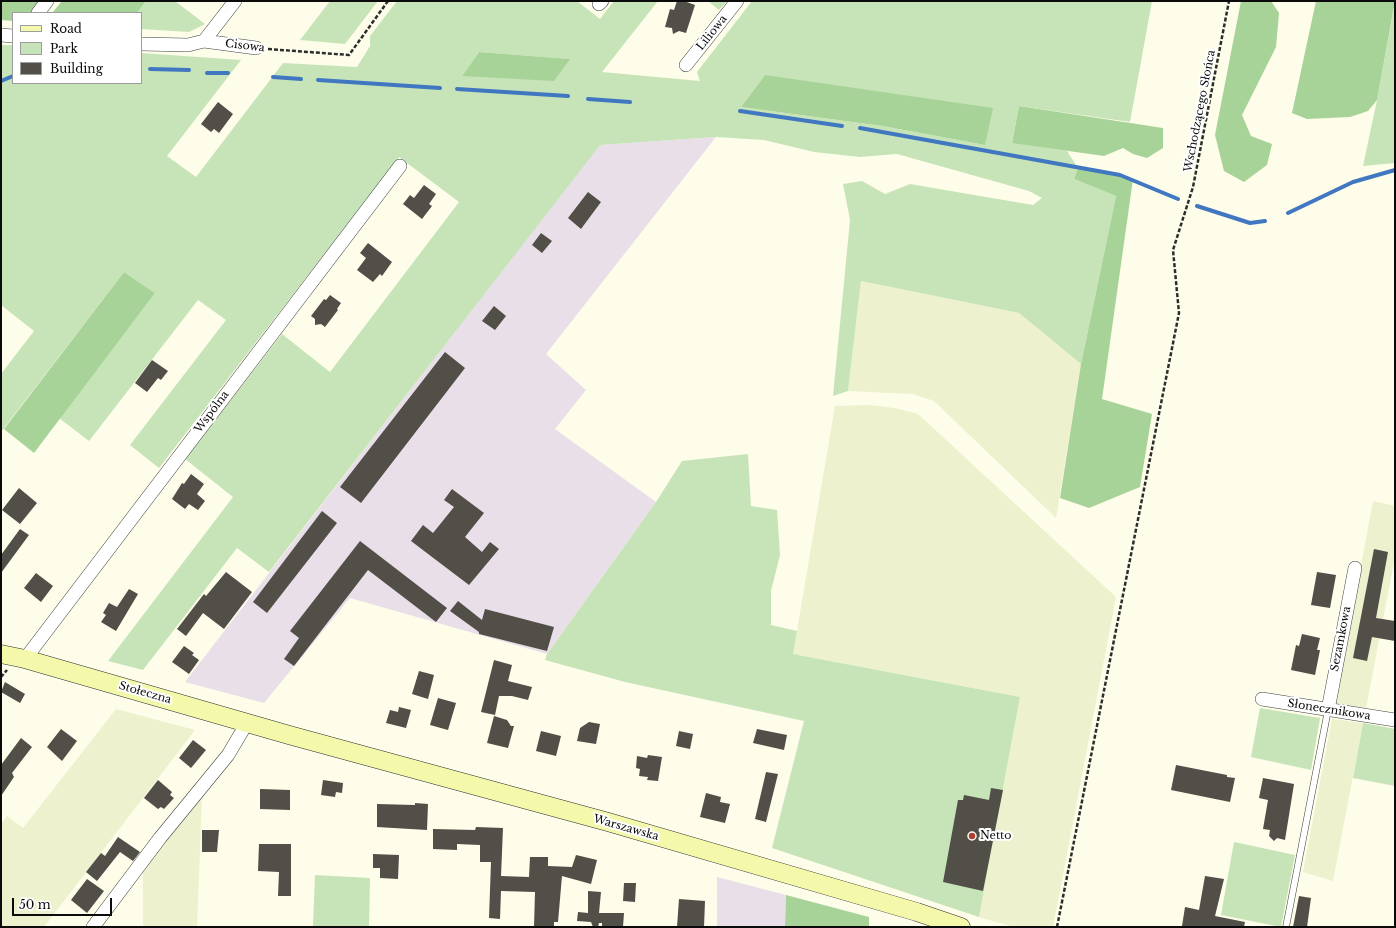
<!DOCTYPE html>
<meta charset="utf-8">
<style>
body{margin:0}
#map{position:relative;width:1396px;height:928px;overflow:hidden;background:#fdfdea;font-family:"Libre Baskerville",serif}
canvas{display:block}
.frame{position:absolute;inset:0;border:2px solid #0b0b0b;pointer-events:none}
.legend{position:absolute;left:12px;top:12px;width:130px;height:72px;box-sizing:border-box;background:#fff;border:1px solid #9d9d9d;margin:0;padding:5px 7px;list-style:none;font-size:12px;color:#0b0b0b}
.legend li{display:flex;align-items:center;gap:8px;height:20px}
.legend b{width:20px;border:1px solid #9d9d9d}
.scale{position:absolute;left:12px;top:898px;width:100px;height:18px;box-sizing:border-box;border:2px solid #0b0b0b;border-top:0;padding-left:5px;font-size:12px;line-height:14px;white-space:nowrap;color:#0b0b0b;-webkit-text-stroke:3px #fff;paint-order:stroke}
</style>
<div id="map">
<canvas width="1396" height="928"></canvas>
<div class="frame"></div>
<ul class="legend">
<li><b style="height:5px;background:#f3f8ab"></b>Road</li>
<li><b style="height:11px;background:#c7e4b8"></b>Park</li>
<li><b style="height:11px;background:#524e48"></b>Building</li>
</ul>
<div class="scale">50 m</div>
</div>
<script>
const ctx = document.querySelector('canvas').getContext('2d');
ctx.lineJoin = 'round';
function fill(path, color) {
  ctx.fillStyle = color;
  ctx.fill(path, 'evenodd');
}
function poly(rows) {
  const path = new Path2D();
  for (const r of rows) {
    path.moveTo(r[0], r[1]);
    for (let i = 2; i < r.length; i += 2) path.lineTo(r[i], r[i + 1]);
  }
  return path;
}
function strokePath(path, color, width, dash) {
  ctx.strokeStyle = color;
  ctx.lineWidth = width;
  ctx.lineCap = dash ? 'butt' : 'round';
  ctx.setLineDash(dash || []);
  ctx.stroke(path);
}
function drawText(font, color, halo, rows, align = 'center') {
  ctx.font = font + ' "Libre Baskerville",serif';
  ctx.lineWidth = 4;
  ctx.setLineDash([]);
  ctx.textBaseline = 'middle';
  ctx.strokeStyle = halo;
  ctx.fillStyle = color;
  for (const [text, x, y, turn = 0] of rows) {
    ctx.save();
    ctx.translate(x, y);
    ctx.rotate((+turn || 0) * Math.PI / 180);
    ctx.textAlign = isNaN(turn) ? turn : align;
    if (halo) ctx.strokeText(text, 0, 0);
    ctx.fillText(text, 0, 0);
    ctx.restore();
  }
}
const industrial = poly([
 [716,137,546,354,586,390,555,429,656,502,547,654,350,598,264,703,185,682,599,145],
 [717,877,786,895,785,927,717,927]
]);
const farmland = poly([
 [861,281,1019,313,1081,364,1056,518,934,401,913,394,848,391],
 [868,405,895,408,918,414,1116,597,1053,927,1013,927,979,917,1020,697,793,654,835,406],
 [1373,501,1395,506,1395,557,1366,708,1335,704],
 [116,709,195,730,44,927,1,927,1,824,7,816,23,828],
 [1332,719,1363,723,1333,881,1303,872],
 [202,795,197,927,143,927,143,870]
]);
const green = poly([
 [146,1,175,1,205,24,189,32,141,29,141,13,137,13],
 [330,1,378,1,345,44,300,40],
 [397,1,577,1,600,19,614,1,658,1,602,72,700,81,697,72,752,1,1152,1,1130,122,1019,106,1012,142,1067,151,1078,168,1074,179,1116,196,1081,364,1019,313,861,281,848,391,833,396,850,220,843,184,862,181,885,194,910,184,1033,205,1042,198,1029,191,897,154,860,157,814,152,764,140,716,137,600,145,269,572,237,548,143,670,108,661,233,497,185,459,282,334,330,372,459,202,399,157,159,468,130,445,226,320,198,300,89,441,59,418,155,293,124,272,1,432,1,374,34,331,1,305,1,45,13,45,13,83,141,83,141,53,241,60,167,156,196,177,283,63,357,67,370,46,370,36],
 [479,52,569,59,562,69,462,76],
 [765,75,985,145,882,126,741,107],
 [708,1,727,1,719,10],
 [1395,2,1395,163,1363,166,1377,100],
 [748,454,751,506,777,510,780,555,771,591,771,625,797,631,793,654,1020,697,979,917,772,848,804,721,625,682,545,660,547,654,656,502,682,461],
 [1260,708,1320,718,1311,770,1251,757],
 [1363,723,1395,729,1395,786,1353,778],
 [1234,842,1295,855,1281,927,1221,915],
 [315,875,370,878,369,927,313,927]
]);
const forest = poly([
 [1,1,43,1,34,13,13,13,13,21,1,20],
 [62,1,146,1,137,13,52,13],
 [1241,1,1271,1,1279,13,1276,47,1242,115,1251,136,1272,144,1267,165,1244,182,1224,171,1215,135],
 [1316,1,1395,1,1377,100,1368,111,1350,117,1307,119,1292,113],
 [479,52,570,59,554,81,462,76],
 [765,75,993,108,985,145,882,126,741,107],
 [1019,106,1163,128,1163,148,1147,158,1133,154,1123,148,1104,156,1012,143],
 [1078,168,1133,179,1102,399,1152,414,1140,487,1089,508,1060,498,1081,364,1116,196,1074,179],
 [124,272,155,293,34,453,4,429],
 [786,895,869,917,869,927,785,927]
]);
const stream = poly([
 [150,69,189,70],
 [207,73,228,73],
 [273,77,301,79],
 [318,80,440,88],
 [1,81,13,76],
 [457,89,568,96],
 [588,99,630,102],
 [740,111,842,126],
 [860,128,1120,175,1178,199],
 [1197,206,1250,223,1265,221],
 [1288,213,1353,182,1395,170]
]);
const building = poly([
 [677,1,684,1,695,5,686,33,679,31,673,34,672,28,665,27,670,9,674,10],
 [218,102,233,114,219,133,214,129,211,132,201,124],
 [424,185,436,194,429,204,432,206,422,219,403,204,410,195,414,198],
 [588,192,601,202,581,229,568,218],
 [541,233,552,241,542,253,532,245],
 [368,243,392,262,382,276,380,274,373,282,357,270,366,258,360,253],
 [330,295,341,303,337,309,338,310,325,327,321,324,315,325,315,319,311,316,324,299,326,300],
 [494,306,506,316,495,330,482,321],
 [445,352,465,368,361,503,340,487],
 [152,360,168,371,161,380,158,378,147,392,135,383],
 [191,474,204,484,197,494,205,501,198,510,189,504,185,509,172,499,182,483,184,484],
 [19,488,37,503,20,524,2,510],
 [452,489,484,513,465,537,482,552,490,542,499,549,469,585,411,541,423,525,433,533,454,507,444,500],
 [322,511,337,523,267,613,253,602],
 [20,529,29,535,1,573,1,555],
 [360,541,447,608,436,622,368,570,294,666,284,659,299,638,290,631],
 [1374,549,1388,552,1376,618,1395,621,1395,641,1372,637,1367,661,1353,658],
 [226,572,252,592,224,629,203,613,186,636,177,629,204,594,206,596],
 [1317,572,1336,575,1330,608,1311,605],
 [36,573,53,586,41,602,24,588],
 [129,589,138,594,116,631,101,622,106,615,103,613,109,603,117,607],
 [458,601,482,620,485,609,554,627,547,651,479,634,479,632,450,611],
 [1302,634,1320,638,1317,650,1320,650,1315,675,1291,670,1296,645,1299,646],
 [184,646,194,653,192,655,199,660,189,674,172,662],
 [494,660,512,665,508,681,532,687,528,700,512,696,499,696,495,715,481,712],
 [419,671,434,675,428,699,412,694],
 [5,682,25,694,20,703,1,692],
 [438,698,456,703,448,730,430,725],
 [399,707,411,710,406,728,386,723,390,710,398,712],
 [494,716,507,720,511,726,514,726,508,748,487,743],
 [589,722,600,724,596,744,577,741,580,728],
 [61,729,77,741,62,761,47,747],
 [757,729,787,735,784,750,753,743],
 [541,731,561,736,556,756,536,751],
 [679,731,693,734,690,749,676,746],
 [21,738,32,747,12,773,14,777,1,796,1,765],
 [193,740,206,750,191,768,179,758],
 [648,755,662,757,658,781,647,780,648,777,639,776,640,769,636,768,637,756,647,758],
 [1176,765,1227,775,1227,777,1235,778,1230,802,1171,790],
 [766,772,778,774,766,822,755,819],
 [1263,778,1294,784,1285,840,1277,838,1274,841,1269,836,1270,830,1263,829,1268,800,1259,798],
 [158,780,172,792,170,795,174,798,164,809,161,807,158,809,144,798],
 [323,780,343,783,342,793,336,792,335,797,321,795],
 [991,788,1003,790,983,891,943,882,958,800,963,800,964,795,989,800],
 [260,789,290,790,290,810,260,809],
 [706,793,721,797,720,802,730,804,725,823,700,817],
 [415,803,428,804,427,830,377,827,377,804,415,805],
 [476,827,503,828,501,876,529,877,530,857,548,857,548,866,572,867,576,855,597,860,591,884,562,876,558,922,554,922,554,927,534,927,535,892,501,891,500,919,489,918,491,862,480,862,480,845,457,844,457,850,433,849,433,829,475,830],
 [202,830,219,830,217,852,202,852],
 [118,837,140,852,133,861,120,852,97,881,86,872,101,853,105,856],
 [259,844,291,844,291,896,278,896,279,872,258,871],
 [373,854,399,855,398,879,380,878,380,868,373,868],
 [1205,876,1224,879,1215,916,1245,922,1244,927,1182,926,1185,907,1199,910],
 [87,879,104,891,87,913,71,900],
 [624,883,636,883,635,902,623,901],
 [588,891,601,892,599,913,624,913,623,927,602,927,602,923,599,923,598,927,593,927,591,922,577,921,578,912,588,913],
 [1299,896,1311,898,1307,927,1293,927],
 [679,899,705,901,704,927,677,927]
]);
const path = poly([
 [268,49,349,55,388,1],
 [1,677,7,670],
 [1057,927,1179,313,1173,250,1193,187,1229,1]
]);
const lane = poly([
 [1286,927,1328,710]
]);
const street = poly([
 [599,4,602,1],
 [38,13,47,1],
 [1,35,13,36],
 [204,41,235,1],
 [141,44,188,45,204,41,256,48],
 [686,65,737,1],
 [25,659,400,166],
 [1262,699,1395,720],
 [1328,710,1355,568],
 [93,927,160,838,228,755,247,723]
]);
const secondary = poly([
 [1,654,25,659,289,735,608,822,917,912,961,927]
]);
const markers = [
 [972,836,4,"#ae4030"]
];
const streetNames = [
 ["Liliowa",712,33,-51],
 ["Cisowa",245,46,7],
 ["Wschodzącego Słońca",1200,111,-79],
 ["Wspólna",212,412,-53],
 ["Sezamkowa",1341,639,-79],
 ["Stołeczna",145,693,16],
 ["Słonecznikowa",1329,710,9],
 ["Warszawska",626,828,16]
];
const poiNames = [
 ["Netto",980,836]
];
fill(industrial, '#e9dfe9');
fill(farmland, '#edf1cd');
fill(green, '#c7e4b8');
fill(forest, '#a8d398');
strokePath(stream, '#4177c1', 4);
fill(building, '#524e48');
strokePath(lane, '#3e3e3e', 7);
strokePath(street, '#3e3e3e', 14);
strokePath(secondary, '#2d2d2d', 19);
strokePath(path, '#2d2d2d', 2.5, [4, 2]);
strokePath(lane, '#fff', 6);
strokePath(street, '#fff', 13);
strokePath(secondary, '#f3f8ab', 18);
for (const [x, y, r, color] of markers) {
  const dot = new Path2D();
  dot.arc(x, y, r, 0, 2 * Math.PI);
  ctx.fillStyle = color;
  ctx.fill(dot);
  strokePath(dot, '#fff', 1.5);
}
drawText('11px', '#0b0b0b', '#fff', streetNames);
drawText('11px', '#0b0b0b', '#fff', poiNames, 'left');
</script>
